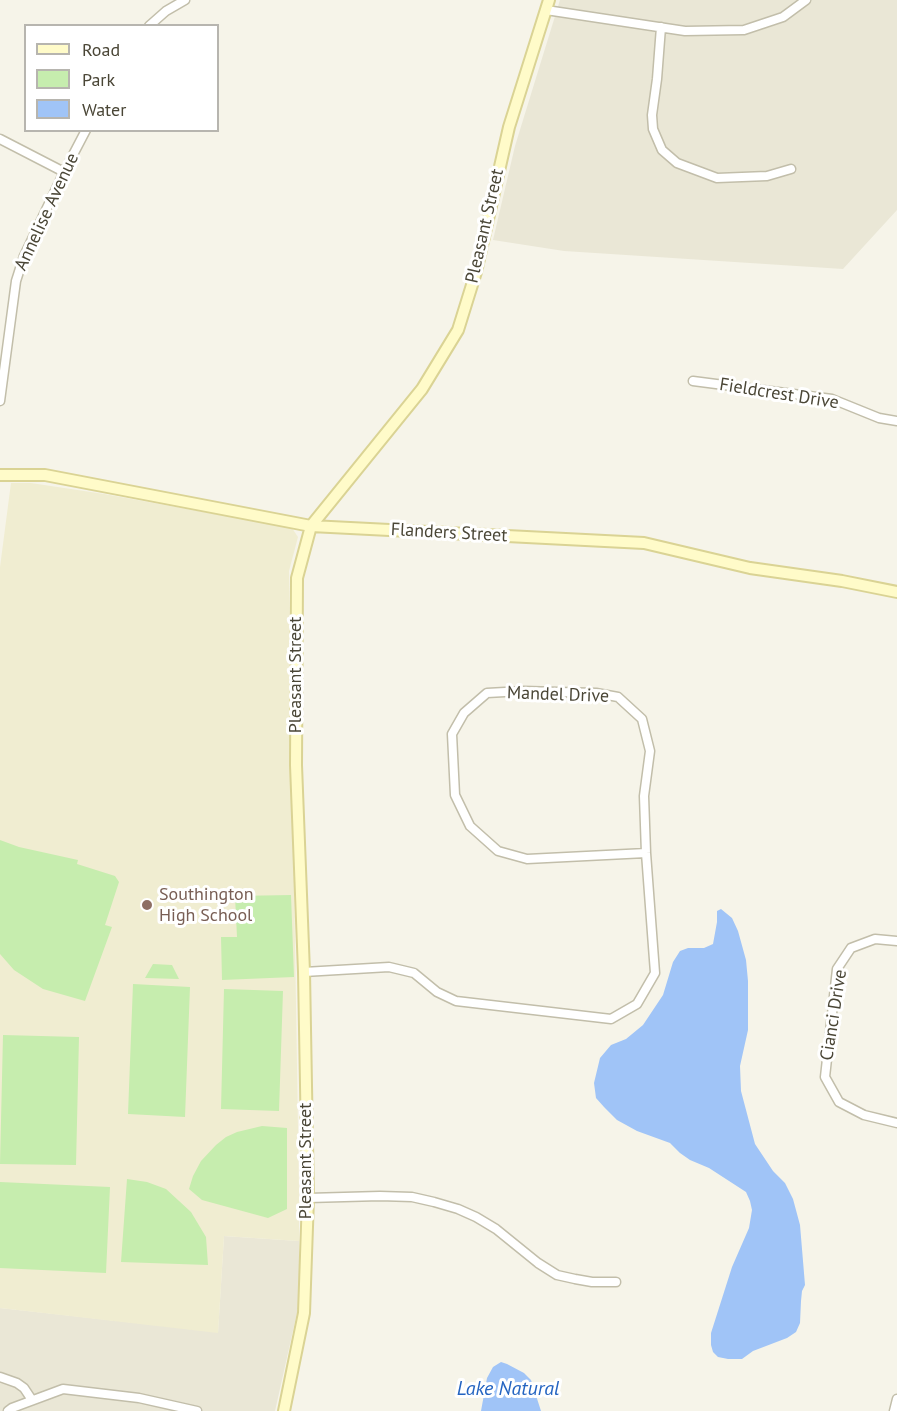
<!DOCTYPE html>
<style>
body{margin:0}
#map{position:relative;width:897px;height:1411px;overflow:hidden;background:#f6f4e9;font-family:"PT Sans",sans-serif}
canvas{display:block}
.legend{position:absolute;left:24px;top:24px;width:195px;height:108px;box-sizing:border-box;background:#fff;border:2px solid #b7b5af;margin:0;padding:8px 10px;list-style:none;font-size:18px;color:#4a4636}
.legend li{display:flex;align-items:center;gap:12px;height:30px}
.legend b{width:30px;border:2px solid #b7b5af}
</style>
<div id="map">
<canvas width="897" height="1411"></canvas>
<ul class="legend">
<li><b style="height:8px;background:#fffbc9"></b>Road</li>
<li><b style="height:16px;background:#c6edae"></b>Park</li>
<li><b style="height:16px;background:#a0c4f7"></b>Water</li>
</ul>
</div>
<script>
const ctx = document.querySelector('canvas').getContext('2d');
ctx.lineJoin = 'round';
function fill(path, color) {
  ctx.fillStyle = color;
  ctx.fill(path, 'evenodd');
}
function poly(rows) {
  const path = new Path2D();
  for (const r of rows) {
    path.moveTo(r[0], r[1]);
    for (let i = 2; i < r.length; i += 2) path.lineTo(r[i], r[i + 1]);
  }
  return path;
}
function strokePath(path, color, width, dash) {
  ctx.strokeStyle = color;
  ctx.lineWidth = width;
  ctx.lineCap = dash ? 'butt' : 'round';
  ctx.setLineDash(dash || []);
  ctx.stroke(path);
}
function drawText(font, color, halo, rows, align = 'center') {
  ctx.font = font + ' "PT Sans",sans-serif';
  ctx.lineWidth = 6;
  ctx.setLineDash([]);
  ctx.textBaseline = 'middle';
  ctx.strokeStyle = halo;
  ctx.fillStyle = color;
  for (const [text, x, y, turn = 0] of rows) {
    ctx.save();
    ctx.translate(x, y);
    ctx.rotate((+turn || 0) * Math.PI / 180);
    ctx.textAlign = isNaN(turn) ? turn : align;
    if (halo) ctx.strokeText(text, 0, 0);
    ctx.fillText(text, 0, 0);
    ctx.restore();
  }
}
const residential = poly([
 [560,0,897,0,897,210,843,269,564,251,493,240,515,146],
 [224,1236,299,1241,299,1304,275,1411,0,1411,0,1308,218,1332]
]);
const education = poly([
 [11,483,31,483,104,494,292,528,298,537,289,571,299,1190,299,1241,224,1236,218,1333,0,1308,0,567]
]);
const green = poly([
 [0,840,19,847,78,860,77,864,115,876,119,882,105,925,112,927,85,1001,43,989,14,970,0,954],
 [291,895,294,977,222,980,221,937,237,937,235,896],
 [153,964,172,965,179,979,145,978],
 [133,984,190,987,185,1117,128,1114],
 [224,989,283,991,279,1111,221,1109],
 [3,1035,79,1037,76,1165,0,1164],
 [262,1126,287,1128,287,1209,268,1218,202,1200,189,1189,193,1176,201,1161,216,1145,226,1137,237,1132],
 [127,1179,147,1182,166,1189,191,1212,206,1237,208,1265,121,1262],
 [0,1182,110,1187,106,1273,0,1268]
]);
const water = poly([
 [721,909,732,918,738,931,746,960,748,981,748,1030,740,1066,741,1091,755,1144,773,1171,785,1183,793,1199,800,1225,805,1285,802,1291,801,1301,800,1323,796,1332,787,1338,753,1351,742,1359,728,1359,718,1357,713,1352,711,1345,711,1333,732,1267,749,1228,752,1210,750,1201,746,1192,709,1168,690,1160,680,1153,670,1143,637,1131,617,1120,604,1107,596,1098,594,1083,600,1058,611,1045,626,1039,643,1025,663,995,673,962,680,951,688,948,704,948,713,944,717,922,717,911],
 [501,1362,507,1364,524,1373,531,1380,541,1411,481,1411,487,1378,493,1367]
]);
const street = poly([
 [546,10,685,31,744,30,783,17,806,0],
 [149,26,166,11,185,0],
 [661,27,657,79,652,115,653,129,662,150,677,163,717,178,767,176,791,169],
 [0,139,64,172],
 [693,381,832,399,879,418,897,421],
 [0,401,16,281,24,256,64,172,86,130],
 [897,941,875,939,851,948,837,969,825,1077,839,1102,864,1115,897,1123],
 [304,972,389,967,414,973,437,992,456,1001,611,1019,637,1004,655,973,646,853,644,796,650,751,642,719,618,697,596,693,523,691,487,693,464,713,452,734,455,795,470,826,498,851,527,859,646,853],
 [308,1198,380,1196,412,1197,434,1202,458,1209,476,1217,496,1229,538,1263,557,1275,575,1279,592,1282,616,1282],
 [0,1377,17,1383,24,1388,32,1400],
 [8,1411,12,1408,63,1389,139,1398,197,1411],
 [894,1411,897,1399]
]);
const secondary = poly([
 [0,475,45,475,311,526,644,543,750,568,842,581,897,592],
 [284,1411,304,1313,308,1198,304,972,296,765,297,578,311,526,422,389,458,330,476,272,509,127,549,0]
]);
const markers = [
 [147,905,6,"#8d6e63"]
];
const streetNames = [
 ["Annelise Avenue",47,212,-65],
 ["Pleasant Street",485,226,-77],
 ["Fieldcrest Drive",779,394,9],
 ["Flanders Street",449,533,3],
 ["Pleasant Street",296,675,-90],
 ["Mandel Drive",558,695,2],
 ["Cianci Drive",834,1015,-81],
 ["Pleasant Street",306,1161,-90]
];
const educationNames = [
 ["Southington",159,895],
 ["High School",159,916]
];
const waterNames = [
 ["Lake Natural",508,1389]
];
fill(residential, '#eae7d6');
fill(education, '#f0edd1');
fill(green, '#c6edae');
fill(water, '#a0c4f7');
strokePath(street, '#c2beaa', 11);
strokePath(secondary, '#dad394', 14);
strokePath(street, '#fff', 8);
strokePath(secondary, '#fffbc9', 10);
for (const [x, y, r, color] of markers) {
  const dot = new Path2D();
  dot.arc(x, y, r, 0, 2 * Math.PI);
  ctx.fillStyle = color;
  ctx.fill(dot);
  strokePath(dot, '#fff', 2);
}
drawText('18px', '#4a4636', '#fff', streetNames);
drawText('18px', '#785e54', '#fff', educationNames, 'left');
drawText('italic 20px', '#2464c1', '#fff', waterNames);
</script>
